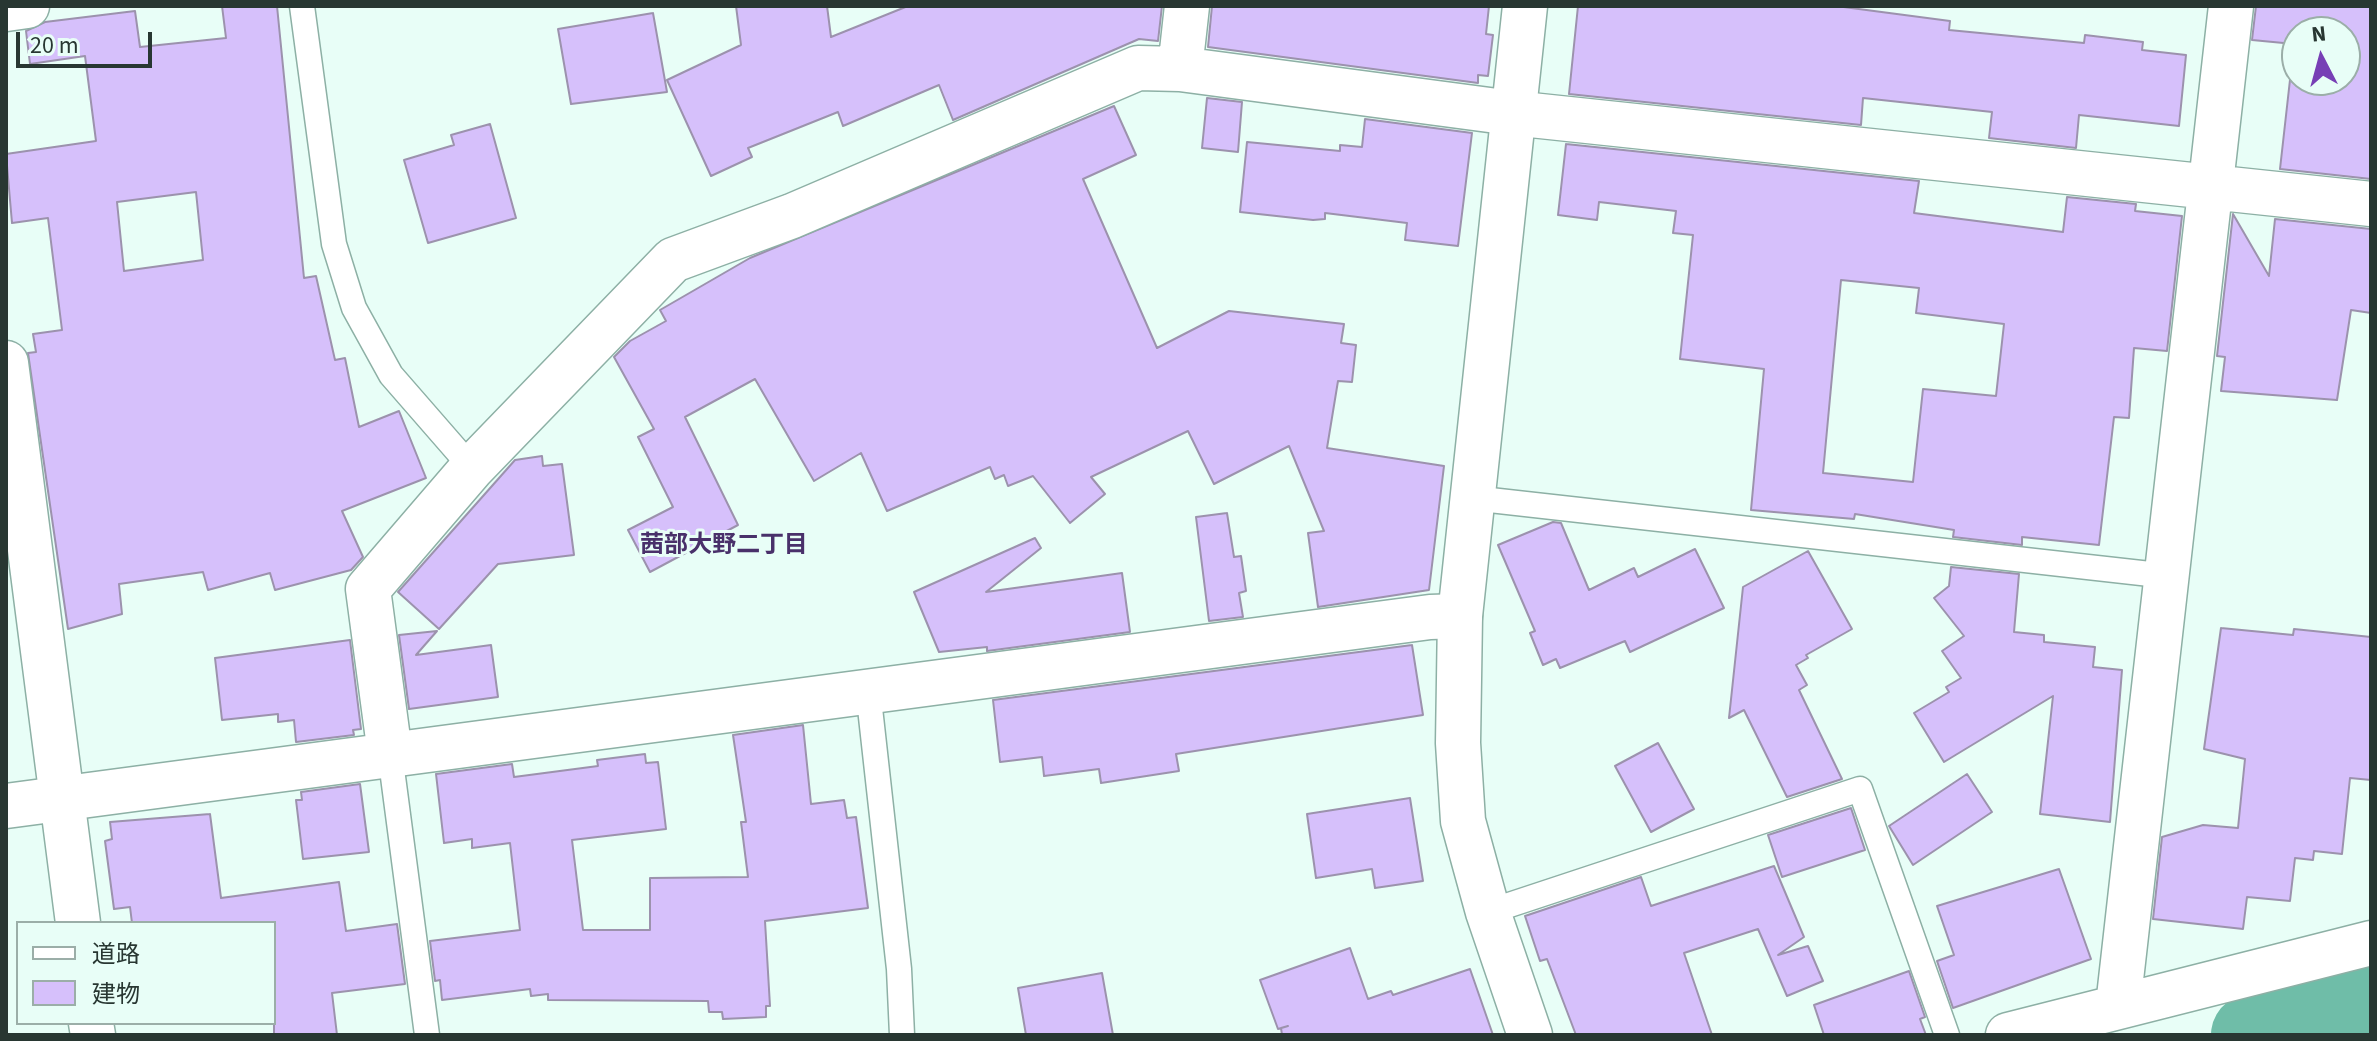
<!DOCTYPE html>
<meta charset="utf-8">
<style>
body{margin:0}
#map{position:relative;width:2377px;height:1041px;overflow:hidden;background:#e8fef7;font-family:"Source Sans 3","Noto Sans JP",sans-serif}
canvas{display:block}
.frame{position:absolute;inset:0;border:8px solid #283732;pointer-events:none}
.legend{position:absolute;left:16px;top:921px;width:260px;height:104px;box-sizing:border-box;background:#e8fef7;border:2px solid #9baea8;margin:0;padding:10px 14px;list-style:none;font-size:24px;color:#283732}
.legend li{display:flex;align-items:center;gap:16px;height:40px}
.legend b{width:40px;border:2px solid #9baea8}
.north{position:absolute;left:2281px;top:16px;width:80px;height:80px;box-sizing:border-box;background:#e8fef7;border:2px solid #9baea8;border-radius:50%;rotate:354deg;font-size:22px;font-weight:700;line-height:32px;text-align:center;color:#283732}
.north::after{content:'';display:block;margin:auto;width:28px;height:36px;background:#773fb5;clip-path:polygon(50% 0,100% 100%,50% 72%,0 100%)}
.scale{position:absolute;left:16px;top:32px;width:136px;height:36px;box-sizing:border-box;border:4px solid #283732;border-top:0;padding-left:10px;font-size:24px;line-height:28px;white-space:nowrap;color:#283732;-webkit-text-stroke:6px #e8fef7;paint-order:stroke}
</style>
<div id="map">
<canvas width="2377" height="1041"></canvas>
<div class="frame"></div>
<ul class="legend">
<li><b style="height:10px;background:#fff"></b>道路</li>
<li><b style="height:22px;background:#d6c0fb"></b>建物</li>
</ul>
<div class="north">N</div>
<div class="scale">20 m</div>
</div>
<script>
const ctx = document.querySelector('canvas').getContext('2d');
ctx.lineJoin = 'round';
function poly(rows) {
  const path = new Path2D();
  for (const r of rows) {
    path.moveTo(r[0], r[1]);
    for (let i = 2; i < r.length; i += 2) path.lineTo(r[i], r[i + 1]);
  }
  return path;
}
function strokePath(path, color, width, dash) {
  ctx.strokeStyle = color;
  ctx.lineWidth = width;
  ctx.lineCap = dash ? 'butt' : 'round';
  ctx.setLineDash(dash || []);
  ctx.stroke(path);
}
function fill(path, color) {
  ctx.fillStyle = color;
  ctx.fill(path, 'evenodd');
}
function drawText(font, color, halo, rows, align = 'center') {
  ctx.font = font + ' "Source Sans 3","Noto Sans JP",sans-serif';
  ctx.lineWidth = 6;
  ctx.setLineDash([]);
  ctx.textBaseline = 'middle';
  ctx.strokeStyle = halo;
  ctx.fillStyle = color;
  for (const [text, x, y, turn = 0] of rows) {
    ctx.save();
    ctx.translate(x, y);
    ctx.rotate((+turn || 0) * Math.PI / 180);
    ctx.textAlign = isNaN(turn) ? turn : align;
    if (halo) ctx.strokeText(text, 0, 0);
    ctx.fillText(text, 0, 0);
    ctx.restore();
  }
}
const river = poly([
 [2252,1035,2371,1004]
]);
const building = poly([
 [222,6,277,6,304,278,316,276,335,360,345,358,359,427,399,411,426,478,342,511,363,557,351,570,275,590,270,573,208,590,203,572,119,584,122,614,68,629,28,353,36,352,33,334,62,330,48,218,12,223,6,154,96,141,85,56,30,64,26,31,45,22,135,11,140,47,226,38,222,6],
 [196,192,203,260,124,271,117,202,196,192],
 [736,6,827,6,831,37,908,6,1162,6,1158,41,1139,39,953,120,939,85,843,126,838,112,748,148,752,157,711,176,667,80,741,45,736,6],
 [1212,6,1489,6,1486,34,1493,35,1488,76,1478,75,1478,83,1208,47,1212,6],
 [1578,6,1836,6,1950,21,1949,30,2084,43,2085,35,2143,42,2142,50,2186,55,2179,126,2079,115,2076,148,1989,138,1992,112,1863,98,1861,125,1569,94,1578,6],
 [2256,6,2371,6,2371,179,2280,169,2294,44,2252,40,2256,6],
 [2297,32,2345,32,2345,80,2297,80,2297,32],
 [653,13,667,92,571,104,558,29,653,13],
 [1207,98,1242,102,1238,152,1202,148,1207,98],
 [1114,106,1136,155,1083,179,1157,348,1229,311,1344,324,1341,343,1356,345,1352,382,1338,381,1327,448,1444,466,1429,590,1318,607,1308,533,1324,531,1289,446,1214,484,1188,431,1091,477,1105,494,1070,523,1033,476,1008,486,1004,475,995,479,990,467,887,511,861,453,814,481,755,379,685,417,738,525,650,572,628,530,673,507,638,437,654,429,614,357,630,341,666,321,660,310,750,258,1114,106],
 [1365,119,1472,133,1458,246,1405,240,1407,223,1325,213,1325,219,1313,220,1240,212,1247,142,1340,151,1340,145,1362,147,1365,119],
 [490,124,516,218,428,243,404,160,454,145,451,135,490,124],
 [1566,144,1919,181,1914,213,2063,232,2067,197,2136,204,2135,211,2182,216,2167,351,2134,348,2129,418,2114,417,2099,545,2022,537,2022,545,1953,537,1954,530,1855,514,1854,519,1751,510,1764,369,1680,359,1693,235,1673,233,1676,211,1599,202,1597,220,1558,215,1566,144],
 [1841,280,1919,288,1916,313,2004,324,1996,396,1923,389,1913,482,1823,473,1841,280],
 [2233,214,2269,276,2275,219,2371,229,2371,313,2351,310,2337,400,2221,391,2225,357,2217,356,2233,214],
 [542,456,543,466,562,464,574,555,498,564,439,629,398,592,515,460,542,456],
 [1227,513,1234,557,1241,556,1246,591,1239,593,1243,617,1209,621,1196,517,1227,513],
 [1553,522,1561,523,1589,590,1634,568,1638,577,1695,549,1724,608,1630,652,1625,641,1560,668,1556,659,1543,665,1530,633,1535,631,1498,545,1553,522],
 [1035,538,1041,548,986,592,1122,573,1130,632,987,651,987,647,939,652,914,592,1035,538],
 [1808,551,1852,629,1806,655,1808,658,1796,665,1807,685,1799,690,1842,779,1787,797,1744,710,1729,718,1743,587,1808,551],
 [1951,567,2019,574,2014,632,2044,635,2044,642,2095,647,2093,667,2122,670,2110,822,2040,814,2053,696,1944,762,1914,713,1949,692,1946,687,1961,678,1942,651,1964,636,1934,598,1949,586,1951,567],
 [2221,628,2293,635,2294,629,2371,637,2371,780,2350,778,2342,854,2314,851,2313,860,2295,858,2290,901,2247,897,2243,929,2153,919,2162,837,2203,825,2238,828,2245,759,2204,749,2221,628],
 [437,631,416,655,491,645,498,697,409,709,399,635,437,631],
 [350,640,361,729,353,730,354,735,296,742,294,720,278,722,278,714,222,720,215,658,350,640],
 [1412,645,1423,715,1176,754,1179,771,1101,783,1099,769,1044,776,1042,757,1000,762,993,700,1412,645],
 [803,725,811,804,844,800,847,818,856,817,868,908,765,921,770,1006,766,1006,766,1017,723,1019,722,1012,709,1012,708,1001,548,1000,548,994,531,996,530,989,442,1000,440,980,435,981,430,941,520,930,510,843,472,848,472,839,444,843,436,774,512,764,514,777,598,766,597,760,645,754,646,763,658,762,666,829,572,840,583,930,650,930,650,878,748,877,741,822,746,822,733,735,803,725],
 [1658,743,1694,809,1651,832,1615,766,1658,743],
 [1967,774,1992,812,1913,865,1889,826,1967,774],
 [360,784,369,852,303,859,296,800,302,800,301,792,360,784],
 [1410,798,1423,881,1375,888,1372,869,1316,878,1307,814,1410,798],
 [1851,808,1865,850,1782,877,1768,835,1851,808],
 [210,814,221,898,339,882,346,931,397,924,405,984,332,993,337,1035,274,1035,274,923,132,923,130,907,114,909,105,841,112,839,110,822,210,814],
 [1774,866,1804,937,1778,955,1808,946,1823,981,1787,996,1758,929,1684,953,1712,1035,1576,1035,1547,959,1540,961,1525,916,1641,877,1651,906,1774,866],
 [2059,869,2091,959,1953,1008,1937,961,1954,955,1937,906,2059,869],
 [1350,948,1368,999,1391,991,1393,995,1470,969,1493,1035,1282,1035,1281,1028,1288,1026,1278,1029,1260,980,1350,948],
 [1909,971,1925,1017,1920,1019,1926,1035,1824,1035,1814,1005,1909,971],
 [1102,973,1113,1035,1026,1035,1018,988,1102,973]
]);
const service = poly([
 [302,6,334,244,354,308,391,375,472,468],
 [1472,498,2168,576],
 [868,690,899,969,902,1035],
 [390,754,427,1035],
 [1488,912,1860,789,1947,1035]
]);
const minor = poly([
 [6,9,27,6],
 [1180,69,1187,6],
 [6,363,78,923],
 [390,754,368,589,472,468,673,260,792,216,1138,68,1180,69,1512,113,2371,204],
 [6,806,1430,617,1460,616],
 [2118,1006,2231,6],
 [91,1023,93,1035],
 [2008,1035,2371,943]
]);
const tertiary = poly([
 [1525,6,1460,616,1458,743,1463,821,1488,912,1530,1035]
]);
const neighbourhoodNames = [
 ["茜部大野二丁目",724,547]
];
strokePath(river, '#6fbda8', 82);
fill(building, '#d6c0fb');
strokePath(building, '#9c92ad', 2);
strokePath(service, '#8db0a5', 27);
strokePath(minor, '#8db0a5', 47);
strokePath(tertiary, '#8db0a5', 47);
strokePath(service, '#fff', 24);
strokePath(minor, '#fff', 44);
strokePath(tertiary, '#fff', 44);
drawText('bold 24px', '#49306a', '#e8fef7', neighbourhoodNames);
</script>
